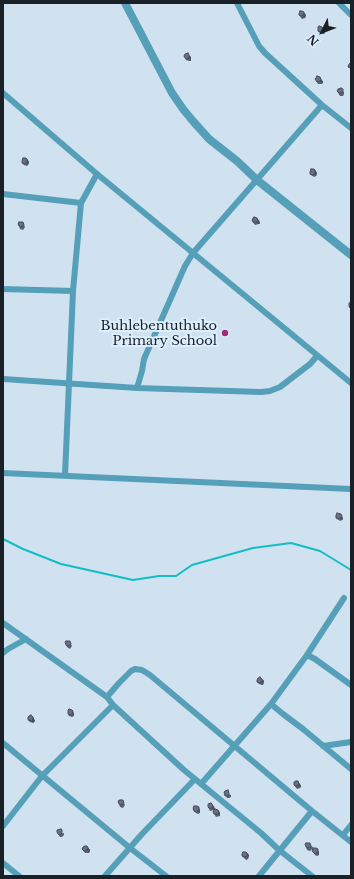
<!DOCTYPE html>
<style>
body{margin:0}
#map{position:relative;width:354px;height:879px;overflow:hidden;background:#d0e2f0;font-family:"Libre Baskerville",serif}
canvas{display:block}
.frame{position:absolute;inset:0;border:4px solid #1a2126;pointer-events:none}
.north{position:absolute;left:302px;top:12px;width:40px;height:40px;-webkit-text-stroke:3px #ddeffe;paint-order:stroke;rotate:228deg;font-size:11px;font-weight:700;line-height:16px;text-align:center;color:#1a2126}
.north::after{content:'';display:block;margin:auto;width:14px;height:18px;background:#1a2126;clip-path:polygon(50% 0,100% 100%,50% 72%,0 100%)}
</style>
<div id="map">
<canvas width="354" height="879"></canvas>
<div class="frame"></div>
<div class="north">N</div>
</div>
<script>
const ctx = document.querySelector('canvas').getContext('2d');
ctx.lineJoin = 'round';
function poly(rows) {
  const path = new Path2D();
  for (const r of rows) {
    path.moveTo(r[0], r[1]);
    for (let i = 2; i < r.length; i += 2) path.lineTo(r[i], r[i + 1]);
  }
  return path;
}
function strokePath(path, color, width, dash) {
  ctx.strokeStyle = color;
  ctx.lineWidth = width;
  ctx.lineCap = dash ? 'butt' : 'round';
  ctx.setLineDash(dash || []);
  ctx.stroke(path);
}
function fill(path, color) {
  ctx.fillStyle = color;
  ctx.fill(path, 'evenodd');
}
function drawText(font, color, halo, rows, align = 'center') {
  ctx.font = font + ' "Libre Baskerville",serif';
  ctx.lineWidth = 4;
  ctx.setLineDash([]);
  ctx.textBaseline = 'middle';
  ctx.strokeStyle = halo;
  ctx.fillStyle = color;
  for (const [text, x, y, turn = 0] of rows) {
    ctx.save();
    ctx.translate(x, y);
    ctx.rotate((+turn || 0) * Math.PI / 180);
    ctx.textAlign = isNaN(turn) ? turn : align;
    if (halo) ctx.strokeText(text, 0, 0);
    ctx.fillText(text, 0, 0);
    ctx.restore();
  }
}
const stream = poly([
 [3,539,23,549,61,564,133,580,159,576,176,576,192,565,253,548,291,543,320,551,351,570]
]);
const minor = poly([
 [237,3,259,46,265,53,322,105,351,128],
 [339,3,351,15],
 [3,93,97,174,351,383],
 [3,194,81,203],
 [3,289,73,291],
 [3,379,137,388,261,392,270,391,280,387,310,364,317,356],
 [137,388,142,371,144,359,185,266,193,253,322,105],
 [3,473,351,489],
 [65,475,73,291,81,203,97,174],
 [3,623,107,697,113,705,184,770,261,833,279,850,312,876],
 [3,653,8,649,26,639],
 [307,655,344,598],
 [107,697,119,683,131,671,135,669,142,670,150,675,312,811,351,842],
 [271,704,307,655,315,659,351,685],
 [3,743,130,848,166,876],
 [323,746,351,742],
 [201,784,271,704,283,714,303,729,351,769],
 [3,826,42,776,113,705],
 [343,835,351,825],
 [3,863,19,876],
 [105,876,142,834,195,779],
 [259,876,312,811]
]);
const tertiary = poly([
 [125,3,172,93,183,109,192,120,209,139,237,161,257,180,351,255]
]);
const wall = poly([
 [299,15,306,15,305,18,302,19],
 [324,29,325,32,324,34,321,34,318,31],
 [191,57,191,61,189,61,186,60,185,58],
 [315,79,322,80,323,82,322,84,318,84],
 [337,91,344,92,344,94,343,96,340,96],
 [27,159,29,162,28,165,27,166,24,165,22,163],
 [315,170,317,173,316,176,314,177,310,174],
 [259,220,260,223,259,224,255,225,252,221],
 [23,222,25,227,23,230,20,229,19,226],
 [342,516,343,519,342,520,340,521,336,518],
 [71,644,72,646,70,649,67,647,66,645],
 [262,679,264,681,263,685,262,685,259,684,257,682],
 [72,710,74,714,74,716,72,717,69,716,68,714],
 [33,717,35,721,33,723,30,722,28,720],
 [300,784,301,786,300,788,297,789,294,785],
 [224,792,231,795,231,797,229,798,227,798],
 [124,803,125,805,123,808,120,807,119,804],
 [214,806,215,809,214,810,220,812,220,816,216,817,213,812,214,810,210,811,208,807],
 [200,810,200,813,198,814,196,813,194,811],
 [64,833,64,835,62,837,60,837,58,834],
 [87,846,90,850,89,853,85,853,82,849],
 [312,846,313,848,310,851,307,850,306,847],
 [313,852,319,852,319,855,317,856,315,855],
 [247,853,249,855,248,859,246,860,242,856]
]);
const shadedWall = poly([
 [304,12,306,15,305,18,303,16],
 [322,27,325,32,324,34,322,31],
 [189,55,191,57,191,61,189,58],
 [320,77,323,82,322,84,320,81],
 [27,159,29,162,28,165,27,163],
 [315,170,317,173,316,176,315,174],
 [257,218,260,223,259,224,257,222],
 [341,514,343,519,342,520,341,518],
 [262,679,264,681,263,685,262,682],
 [73,711,74,714,74,716,72,714],
 [33,717,35,721,33,723,32,721],
 [298,781,301,786,300,788,298,785],
 [212,804,215,809,214,810,212,808],
 [199,807,200,810,200,813,198,811],
 [218,810,220,815,220,816,218,814],
 [88,848,90,850,89,853,87,850],
 [318,849,319,852,319,855,317,853],
 [247,853,249,855,248,859,247,856]
]);
const building = poly([
 [300,11,302,11,304,12,303,16,301,16,299,15,299,14,300,11],
 [319,26,322,27,323,30,322,31,319,32,318,31,318,27,319,26],
 [188,53,189,55,189,58,187,59,185,58,184,56,185,54,188,53],
 [351,63,351,68,350,68,348,67,349,64,351,63],
 [317,76,320,77,321,80,320,81,317,82,315,79,316,78,317,76],
 [341,88,343,89,343,92,341,93,339,93,337,91,338,89,341,88],
 [23,158,26,158,27,159,27,163,25,164,22,163,22,161,23,158],
 [311,169,314,169,315,170,315,174,312,175,310,174,310,172,311,169],
 [254,217,257,218,258,220,257,222,254,222,252,221,253,218,254,217],
 [19,222,23,222,24,225,21,227,19,226,18,224,19,222],
 [351,302,351,308,349,307,349,303,351,302],
 [337,513,341,514,342,516,341,518,338,519,336,518,336,515,337,513],
 [66,641,70,641,71,644,68,646,66,645,65,642,66,641],
 [260,677,262,679,262,682,260,683,257,682,257,680,258,678,260,677],
 [69,709,72,710,73,711,72,714,70,715,68,714,68,710,69,709],
 [31,715,33,717,33,718,32,721,28,720,28,717,29,716,31,715],
 [296,781,298,781,299,784,298,785,296,786,294,785,294,782,296,781],
 [228,790,229,793,229,794,228,796,225,796,224,792,225,791,228,790],
 [120,800,123,800,124,803,121,805,119,804,118,801,120,800],
 [211,803,212,804,213,806,212,808,209,808,208,807,208,804,211,803],
 [194,806,197,806,199,807,198,811,196,812,194,811,193,808,194,806],
 [215,809,218,810,219,812,218,814,214,814,213,812,214,810,215,809],
 [61,829,62,830,62,833,60,835,58,834,57,832,57,830,61,829],
 [306,843,310,843,311,846,308,848,306,847,305,844,306,843],
 [85,846,87,846,88,848,87,850,84,851,82,849,83,847,85,846],
 [313,848,316,848,318,849,317,853,315,854,312,851,313,848],
 [243,852,246,852,247,853,247,856,244,857,242,856,242,854,243,852]
]);
const markers = [
 [225,333,4,"#a62b7e"]
];
const poiNames = [
 ["Buhlebentuthuko",217,326],
 ["Primary School",217,341]
];
strokePath(stream, '#12bdc7', 2);
strokePath(minor, '#569fb8', 6);
strokePath(tertiary, '#569fb8', 8);
fill(wall, '#59606f');
fill(shadedWall, '#494e5a');
fill(building, '#687081');
strokePath(building, '#494e5a', 1);
for (const [x, y, r, color] of markers) {
  const dot = new Path2D();
  dot.arc(x, y, r, 0, 2 * Math.PI);
  ctx.fillStyle = color;
  ctx.fill(dot);
  strokePath(dot, '#ddeffe', 1.5);
}
drawText('13px', '#1a2126', '#ddeffe', poiNames, 'right');
</script>
